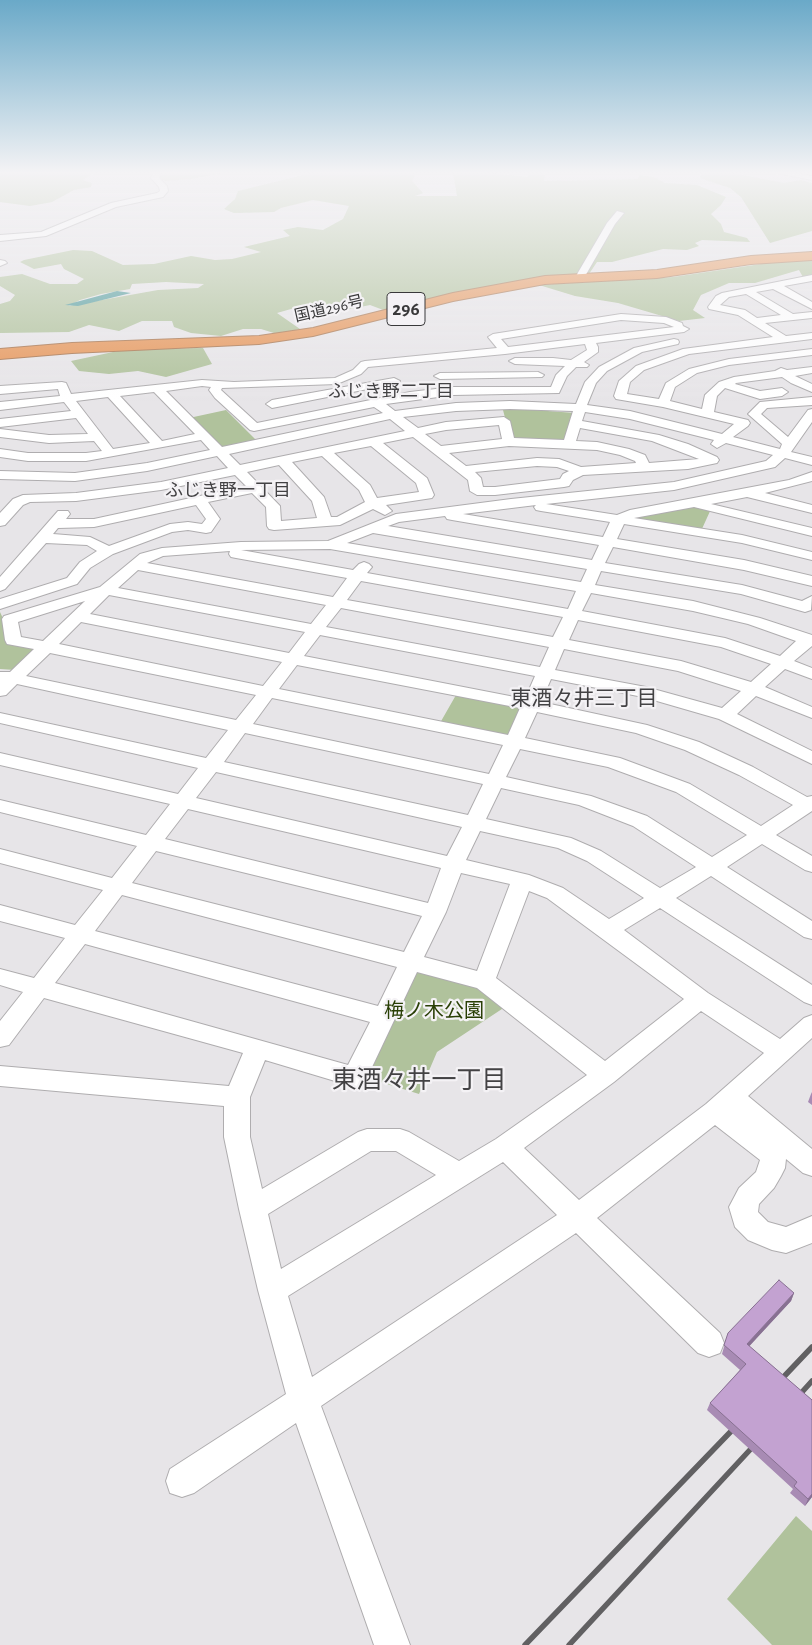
<!DOCTYPE html>
<meta charset="utf-8">
<style>
body{margin:0}
canvas{display:block;background:#e7e5e8}
</style>
<canvas width="812" height="1645"></canvas>
<script>
const ctx = document.querySelector('canvas').getContext('2d');
ctx.lineJoin = 'round';
function fill(path, color) {
  ctx.fillStyle = color;
  ctx.fill(path, 'evenodd');
}
function poly(rows) {
  const path = new Path2D();
  for (const r of rows) {
    path.moveTo(r[0], r[1]);
    for (let i = 2; i < r.length; i += 2) path.lineTo(r[i], r[i + 1]);
  }
  return path;
}
function strokePath(path, color, width, dash) {
  ctx.strokeStyle = color;
  ctx.lineWidth = width;
  ctx.lineCap = dash ? 'butt' : 'round';
  ctx.setLineDash(dash || []);
  ctx.stroke(path);
}
function drawText(font, color, halo, rows, align = 'center') {
  ctx.font = font + ' "Alegreya Sans","Noto Sans JP",sans-serif';
  ctx.lineWidth = 4.5;
  ctx.setLineDash([]);
  ctx.textBaseline = 'middle';
  ctx.strokeStyle = halo;
  ctx.fillStyle = color;
  for (const [text, x, y, turn = 0] of rows) {
    ctx.save();
    ctx.translate(x, y);
    ctx.rotate((+turn || 0) * Math.PI / 180);
    ctx.textAlign = isNaN(turn) ? turn : align;
    if (halo) ctx.strokeText(text, 0, 0);
    ctx.fillText(text, 0, 0);
    ctx.restore();
  }
}
const green = poly([
 [0,171,139,171,96,172,83,180,92,183,91,187,74,190,52,202,30,206,0,202],
 [161,171,233,171,192,179,165,181,157,178],
 [312,171,412,171,415,175,412,181,423,193,415,196,457,196,453,173,456,171,475,171,528,177,528,173,545,172,544,181,637,179,640,175,654,177,665,183,697,185,726,197,721,205,711,214,721,224,724,232,747,238,750,242,702,240,695,243,699,246,687,250,663,249,612,262,597,262,589,274,386,311,370,305,345,310,298,307,277,313,300,329,277,334,261,329,243,329,221,336,191,333,174,327,172,321,142,321,119,331,89,325,69,332,0,333,0,304,10,301,15,295,0,286,0,277,22,274,50,284,77,284,84,279,64,269,61,264,34,269,20,262,24,260,73,250,92,251,123,265,154,264,191,256,215,260,232,259,261,252,244,247,290,236,283,230,298,227,323,230,343,219,349,206,313,200,281,208,274,212,234,213,224,209,235,199,238,191,315,172],
 [166,282,204,284,198,288,158,290,68,306,80,300,101,294,130,289,132,284],
 [706,171,723,171,784,183,801,180,812,183,812,231,770,243,741,197,730,188,700,178,701,173],
 [788,260,812,260,812,277,804,279,799,270,755,283,729,283,701,295,693,310,705,318,679,321,618,303,575,296,539,285,673,277],
 [203,348,212,364,166,377,138,371,109,374,79,371,71,361,127,349],
 [226,410,258,442,221,450,189,418],
 [503,410,534,410,575,413,567,442,511,441],
 [695,504,711,509,701,531,629,518],
 [0,612,13,640,37,649,15,670,0,669],
 [456,695,523,708,508,737,440,723],
 [414,968,481,985,508,1005,437,1052,419,1094,361,1076],
 [796,1516,812,1531,812,1645,772,1645,727,1599]
]);
const water = poly([
 [117,291,131,293,78,306,65,305]
]);
const minor = poly([
 [154,171,162,171,159,178,167,186,168,191,163,197,116,207,46,236,0,241,0,235,41,232,111,203,157,193,160,191,159,187,151,178,154,171],
 [766,171,784,171,812,176,812,180,766,171],
 [617,211,624,213,615,224,584,278,578,278,576,276,607,223,617,211],
 [0,260,5,261,7,263,0,266,0,260],
 [812,275,812,281,784,286,812,302,812,309,773,289,756,292,793,314,812,312,812,318,765,323,786,336,812,333,812,339,689,354,644,370,630,382,627,394,659,399,666,383,689,369,729,359,812,349,812,355,729,365,697,373,675,387,670,401,702,409,705,395,719,382,734,377,775,371,781,368,787,370,812,367,812,373,795,376,812,384,812,392,791,383,782,377,736,383,735,384,760,391,782,388,788,392,782,396,760,399,725,388,717,396,714,412,748,420,750,423,748,426,733,437,780,449,782,444,748,414,760,402,812,397,812,405,767,408,761,414,788,437,808,410,812,409,812,422,791,452,812,457,812,465,785,458,775,467,674,490,546,504,617,515,630,510,789,480,812,472,812,481,765,493,812,505,812,513,747,497,711,504,812,528,812,536,694,507,634,518,742,535,812,552,812,560,742,543,624,524,617,539,744,560,812,576,812,586,744,570,613,547,605,563,742,585,802,601,812,596,811,610,805,612,741,594,601,571,595,585,693,601,760,618,812,635,812,646,794,661,812,668,812,679,785,669,765,687,812,707,812,718,756,696,737,714,812,751,812,764,719,719,643,697,551,679,541,702,647,725,699,742,753,767,807,797,812,796,812,811,776,835,812,856,812,872,805,870,762,844,727,867,812,921,812,939,804,937,711,876,676,898,812,985,812,1005,804,1002,660,908,624,930,708,993,780,1039,804,1018,812,1015,812,1038,748,1096,812,1149,812,1176,803,1173,786,1159,785,1168,781,1176,774,1188,759,1204,758,1212,768,1222,786,1227,812,1216,812,1243,786,1253,772,1250,748,1240,735,1227,729,1207,739,1188,756,1172,760,1160,715,1125,597,1218,720,1333,724,1343,720,1353,709,1357,698,1353,576,1233,321,1406,410,1645,374,1645,296,1423,194,1493,182,1497,170,1493,166,1481,170,1469,286,1394,258,1290,239,1209,224,1137,224,1106,0,1086,0,1066,229,1086,243,1053,44,998,9,1045,0,1047,0,1021,23,992,0,985,0,969,34,978,65,938,0,921,0,905,75,925,103,890,0,863,0,849,112,878,137,846,0,812,0,800,146,835,170,804,0,765,0,753,178,794,198,768,0,723,0,713,206,758,228,730,17,684,6,695,0,696,0,672,10,672,34,649,7,644,5,640,2,619,4,616,100,587,140,554,162,548,241,542,328,541,396,514,511,499,674,482,766,461,773,455,726,443,717,448,711,444,714,440,630,419,585,412,582,421,659,435,688,444,717,457,719,460,717,463,688,469,583,475,573,480,569,486,564,487,495,495,477,495,470,491,468,480,413,437,383,443,427,478,434,495,432,498,386,505,392,511,385,515,373,509,340,525,274,530,269,529,267,526,266,507,252,493,208,502,220,519,211,532,206,533,188,530,172,532,113,554,90,568,77,584,0,609,0,599,67,578,80,562,97,551,87,545,46,543,5,589,0,591,0,577,58,511,68,511,70,514,66,519,94,519,246,486,235,475,161,490,76,501,30,502,23,505,5,525,0,526,0,513,13,499,23,495,76,493,161,482,228,468,217,456,147,471,75,481,0,479,0,471,75,473,147,463,210,450,201,440,86,461,28,461,0,457,0,449,28,453,86,453,102,451,94,441,49,443,0,437,0,429,49,435,88,434,76,418,0,427,0,419,71,411,64,402,0,410,0,402,60,396,58,389,0,394,0,386,62,382,66,383,71,394,202,380,234,382,335,378,353,370,361,362,365,361,497,348,488,337,493,334,621,314,666,317,682,323,683,326,689,329,684,332,596,343,598,347,598,352,584,362,589,365,587,367,576,367,567,376,559,393,453,395,386,404,395,411,456,403,510,401,576,404,585,382,599,367,634,348,674,339,678,340,679,342,678,344,642,352,607,371,596,383,587,405,630,411,722,434,734,424,663,407,616,399,614,396,619,381,636,366,683,349,773,337,738,315,709,309,708,307,716,296,722,293,812,275],
 [746,294,781,315,757,318,745,310,720,305,729,297,746,294],
 [621,320,664,323,674,327,508,347,501,339,621,320],
 [585,344,587,350,571,360,553,358,515,358,509,361,515,364,565,366,556,375,551,387,453,387,410,392,257,423,221,390,222,388,337,384,361,374,368,367,505,354,585,344],
 [202,386,211,387,209,390,215,398,250,430,254,431,374,407,383,413,222,447,166,391,202,386],
 [154,392,195,434,162,441,120,396,154,392],
 [108,397,150,443,113,449,76,401,108,397],
 [510,409,573,411,564,440,514,438,510,421,504,417,446,422,418,428,403,417,456,411,510,409],
 [390,419,405,431,240,465,229,454,390,419],
 [499,425,502,439,441,446,425,434,446,430,499,425],
 [580,428,652,441,699,459,649,463,645,455,629,449,597,442,576,441,580,428],
 [371,446,416,483,419,492,377,498,370,485,334,453,371,446],
 [509,446,597,450,620,455,635,461,636,463,581,467,559,459,537,458,466,466,449,453,509,446],
 [322,456,359,490,365,502,337,517,331,517,324,497,292,462,322,456],
 [279,465,312,501,317,518,281,521,280,506,247,472,279,465],
 [537,466,557,467,569,471,563,474,560,479,495,487,483,487,481,478,475,472,537,466],
 [196,505,206,519,202,524,188,522,170,524,109,546,90,537,53,534,58,528,94,527,196,505],
 [536,505,534,507,536,510,541,511,610,522,603,537,463,514,536,505],
 [445,516,447,519,452,520,599,545,592,560,388,526,399,522,445,516],
 [373,533,587,569,581,582,347,543,373,533],
 [330,549,576,591,568,609,367,573,372,567,369,564,364,562,359,564,353,570,241,550,330,549],
 [230,551,229,554,231,557,236,558,347,578,333,597,147,563,163,556,230,551],
 [138,570,326,605,311,624,118,588,138,570],
 [361,581,563,617,553,637,347,600,361,581],
 [591,593,693,611,748,624,796,641,780,656,725,638,582,611,591,593],
 [109,595,305,632,289,653,90,614,109,595],
 [85,601,43,641,21,637,18,622,85,601],
 [341,608,549,647,540,667,326,627,341,608],
 [578,620,721,647,771,664,751,682,681,661,569,640,578,620],
 [81,622,282,662,263,686,59,644,81,622],
 [320,635,535,676,525,699,304,656,320,635],
 [564,649,678,671,741,691,722,708,646,687,555,670,564,649],
 [50,653,256,695,236,720,26,676,50,653],
 [297,665,520,708,508,735,279,689,297,665],
 [272,698,503,745,489,774,253,724,272,698],
 [537,712,636,733,685,750,739,775,793,805,761,826,690,784,620,758,525,738,537,712],
 [245,733,483,784,468,815,224,762,245,733],
 [520,749,608,767,676,792,747,835,712,857,647,816,591,796,506,777,520,749],
 [216,772,462,827,447,856,196,798,216,772],
 [501,788,579,805,633,826,696,867,660,888,601,851,571,838,486,819,501,788],
 [188,809,441,868,428,903,165,839,188,809],
 [480,831,558,848,587,861,644,898,609,919,563,888,529,875,466,860,480,831],
 [156,851,422,916,404,952,132,883,156,851],
 [461,873,510,884,477,971,424,957,446,912,461,873],
 [529,891,547,898,684,999,605,1061,496,978,529,891],
 [122,895,397,967,378,1006,95,931,122,895],
 [85,944,370,1022,348,1065,55,983,85,944],
 [417,972,477,988,587,1075,496,1139,459,1161,409,1132,400,1129,367,1129,358,1132,262,1189,250,1137,250,1097,265,1060,355,1087,364,1084,417,972],
 [701,1011,764,1053,706,1104,579,1200,524,1148,614,1082,701,1011],
 [371,1151,396,1151,436,1175,281,1269,268,1214,371,1151],
 [503,1162,557,1215,312,1377,288,1296,503,1162],
 [538,372,544,375,542,377,440,379,434,376,440,373,538,372],
 [394,378,400,381,398,383,272,408,266,404,272,400,394,378]
]);
const highway = poly([
 [812,252,812,260,751,264,657,278,545,284,453,301,313,336,259,344,72,353,0,359,0,349,72,343,259,336,313,328,453,293,545,276,657,270,751,256,812,252]
]);
const rail = poly([
 [775,1386,812,1347],
 [793,1402,812,1381],
 [525,1645,740,1422],
 [569,1645,760,1439]
]);
const wall = poly([
 [812,1092,812,1105,808,1102,811,1094],
 [794,1293,791,1301,749,1346,812,1400,812,1497,805,1506,790,1493,793,1489,707,1410,710,1403,740,1370,722,1354,728,1333]
]);
const shadedWall = poly([
 [794,1293,791,1301,744,1352,747,1344],
 [812,1494,812,1497,805,1506,808,1499]
]);
const building = poly([
 [779,1280,794,1293,747,1344,812,1400,812,1494,808,1499,794,1486,797,1482,710,1403,746,1364,724,1345,728,1333,779,1280]
]);
const farStreetnames = [
 ["国道296号",329,309,-13]
];
const farNeighbourhoodnames = [
 ["ふじき野二丁目",391,392],
 ["ふじき野一丁目",228,491]
];
const shields = [
 [406,309,38]
];
const shieldNames = [
 ["296",406,309]
];
const parkNames = [
 ["梅ノ木公園",434,1011]
];
const neighbourhoodNames = [
 ["東酒々井三丁目",584,699]
];
const nearNeighbourhoodnames = [
 ["東酒々井一丁目",419,1080]
];
fill(green, '#b0c29c');
fill(water, '#4d9999');
strokePath(minor, '#afadaf', 2);
strokePath(highway, '#a9764f', 2);
fill(minor, '#fff');
fill(highway, '#e6975b');
strokePath(rail, '#616062', 5.5);
fill(wall, '#a88bb4');
fill(shadedWall, '#887192');
fill(building, '#c3a2d1');
strokePath(building, '#887192', 1);
const sky = ctx.createLinearGradient(0, 0, 0, 401);
sky.addColorStop(0, '#6aa9c8');
sky.addColorStop(0.43, '#f4f3f5');
sky.addColorStop(1, '#f4f3f500');
ctx.fillStyle = sky;
ctx.fillRect(0, 0, 812, 401);
drawText('16px', '#39393a', '#f4f2f5', farStreetnames);
drawText('18px', '#434244', '#f4f2f5', farNeighbourhoodnames);
for (const [x, y, w] of shields) {
  const box = new Path2D();
  box.roundRect(x - w / 2, y - 16.5, w, 33, 4);
  ctx.fillStyle = '#f4f2f5';
  ctx.fill(box);
  strokePath(box, '#39393a', 1);
}
drawText('bold 19px', '#39393a', null, shieldNames);
drawText('20px', '#293f05', '#f4f2f5', parkNames);
drawText('21px', '#434244', '#f4f2f5', neighbourhoodNames);
drawText('25px', '#434244', '#f4f2f5', nearNeighbourhoodnames);
</script>
